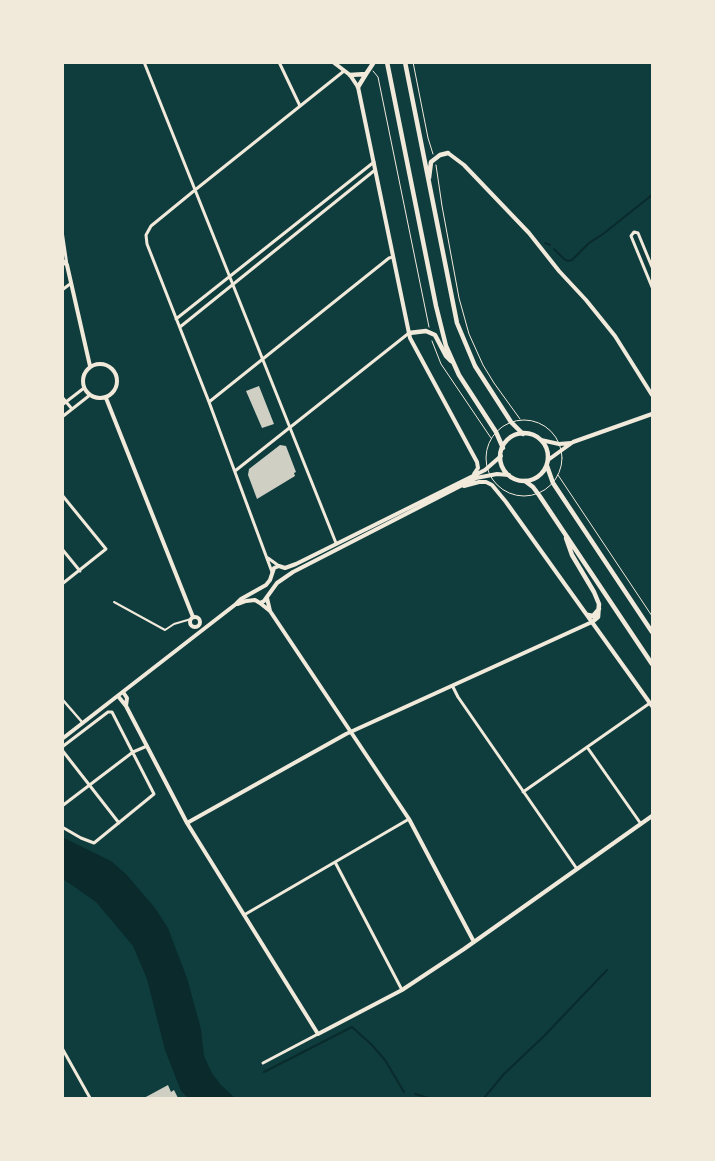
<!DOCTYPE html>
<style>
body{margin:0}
#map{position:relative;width:715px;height:1161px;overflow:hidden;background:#0f3d3e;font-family:Jost,sans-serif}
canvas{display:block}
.frame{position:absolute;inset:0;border:64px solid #f1e9da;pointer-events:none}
</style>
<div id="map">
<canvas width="715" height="1161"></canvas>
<div class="frame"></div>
</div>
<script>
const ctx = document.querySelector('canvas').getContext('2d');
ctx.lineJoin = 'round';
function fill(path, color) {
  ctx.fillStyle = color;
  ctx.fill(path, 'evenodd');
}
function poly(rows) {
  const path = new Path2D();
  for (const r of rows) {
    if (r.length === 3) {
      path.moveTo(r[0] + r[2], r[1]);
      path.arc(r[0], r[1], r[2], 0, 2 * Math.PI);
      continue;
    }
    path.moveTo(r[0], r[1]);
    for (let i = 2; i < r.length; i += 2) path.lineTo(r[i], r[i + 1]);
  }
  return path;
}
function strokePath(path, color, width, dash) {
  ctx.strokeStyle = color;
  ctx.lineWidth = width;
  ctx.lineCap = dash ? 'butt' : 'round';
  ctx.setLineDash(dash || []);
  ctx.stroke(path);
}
const water = poly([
 [62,837,111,861,126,874,155,908,168,928,187,978,201,1029,204,1056,212,1073,221,1085,235,1098,188,1098,181,1091,165,1050,147,979,133,946,96,902,63,879]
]);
const stream = poly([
 [545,243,550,245],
 [554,249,564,259,568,261,572,260,589,243,603,234,652,195],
 [264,1072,352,1027,372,1045,385,1060,404,1092],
 [415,1094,429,1098],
 [484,1098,504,1074,544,1036,607,970]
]);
const building = poly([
 [259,386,274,424,262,428,246,391],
 [280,445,286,446,296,472,294,473,295,476,257,499,248,475,249,469],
 [168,1085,171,1092,174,1090,178,1098,144,1098]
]);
const path = poly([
 [413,62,428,138,433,154],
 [373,71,378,77,429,327],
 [436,165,442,206,459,298,469,334,483,365,494,383,520,419],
 [432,341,441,364,491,438],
 [524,458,38],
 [558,475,652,616]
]);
const service = poly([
 [114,602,165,630,174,624,191,619]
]);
const pedestrian = poly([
 [62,699,82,722]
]);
const minor = poly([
 [144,62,336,543],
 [279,62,300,106],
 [62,231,67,265],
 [652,267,638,233,634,232,631,236,652,287],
 [62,290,70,284],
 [176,319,374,162],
 [180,327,375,170],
 [62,397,72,409],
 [209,402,389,258,393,257],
 [62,405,84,388],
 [62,417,90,395],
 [235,471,409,333],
 [62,495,106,549,62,584],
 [62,549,80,571],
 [268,558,279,566],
 [272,572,209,402,147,244,146,235,151,226,195,190,344,71],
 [453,687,458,697,577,869],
 [62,747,108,712,112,712,154,794,94,843,81,838,62,827],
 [587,747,641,824],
 [62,750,119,823],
 [523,792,650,703],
 [62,806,133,752,147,746],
 [335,862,402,990],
 [244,915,409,819],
 [62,1048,90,1098],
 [263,1063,318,1034]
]);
const tertiary = poly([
 [333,62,350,75,358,87,410,338,477,462,478,468,474,474],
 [448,153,464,165,529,233,559,271,586,300,615,336,652,395],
 [62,260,67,265,90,366],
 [100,381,17],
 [106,398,193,617],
 [541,440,559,444,571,443],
 [548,460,573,442,652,414],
 [464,486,479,482,486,482,492,485,506,502,652,706],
 [267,598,270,611],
 [260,603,270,611,409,819,474,942],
 [238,604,246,601,255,600,260,603,264,601,277,583,293,572,476,478,497,474,509,475],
 [195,622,5],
 [123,692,127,698,126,706],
 [118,696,126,706,187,823,318,1034,402,990,464,949,652,816],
 [62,739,236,604,241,599,266,585,270,580,274,568,279,566,285,568,296,564,485,470,501,456],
 [187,823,346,734,592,622]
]);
const secondary = poly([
 [387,62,436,306,446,346,459,375,496,432,503,448],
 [405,62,457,323,475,366,511,422,523,434],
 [350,75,366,74,374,62],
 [358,87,366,74],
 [429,178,431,162,440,155,448,153],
 [409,333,426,331,435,335,446,356,451,361],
 [524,457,24],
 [547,466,553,483,652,632],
 [525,481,533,487,539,495,652,664],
 [566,538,572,555,594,592,599,604,598,617,592,622],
 [588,615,593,616,599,609]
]);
fill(water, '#0a2a2b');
strokePath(stream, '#0a2a2b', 2);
fill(building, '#cfcfc3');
strokePath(path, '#f1e9da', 1);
strokePath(service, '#f1e9da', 2);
strokePath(pedestrian, '#f1e9da', 2.5);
strokePath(minor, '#f1e9da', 3);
strokePath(tertiary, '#f1e9da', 4);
strokePath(secondary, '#f1e9da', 4.5);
</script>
